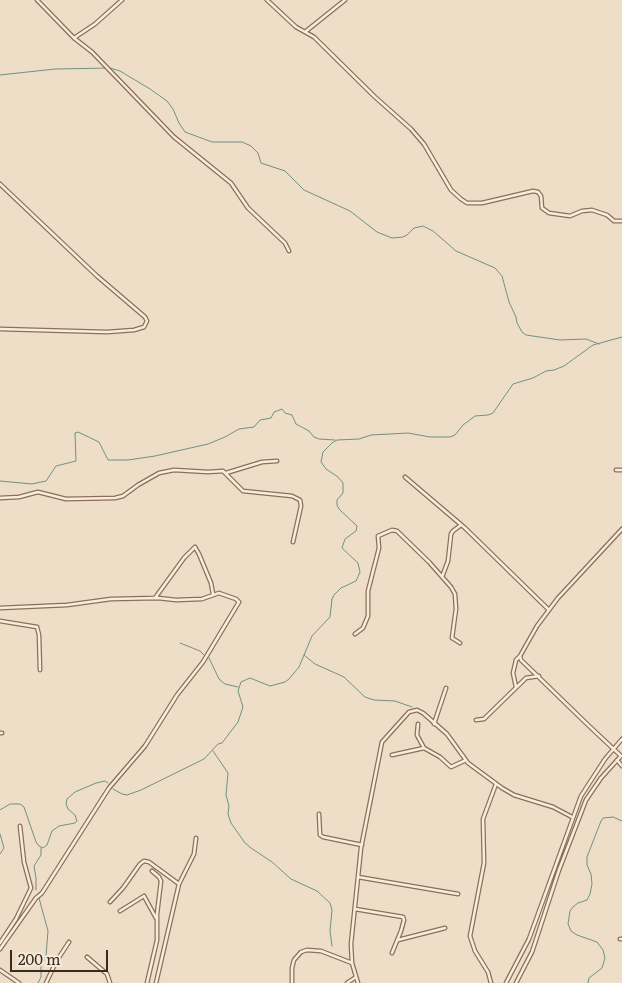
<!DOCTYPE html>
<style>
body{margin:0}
#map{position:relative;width:622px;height:983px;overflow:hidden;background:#eedec7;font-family:Literata,serif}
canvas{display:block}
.scale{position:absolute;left:10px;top:950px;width:98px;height:22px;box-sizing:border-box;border:2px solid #3a2a20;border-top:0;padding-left:6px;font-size:15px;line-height:18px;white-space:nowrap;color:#3a2a20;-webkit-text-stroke:4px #f5e9d7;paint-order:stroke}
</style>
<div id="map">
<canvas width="622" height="983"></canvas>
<div class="scale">200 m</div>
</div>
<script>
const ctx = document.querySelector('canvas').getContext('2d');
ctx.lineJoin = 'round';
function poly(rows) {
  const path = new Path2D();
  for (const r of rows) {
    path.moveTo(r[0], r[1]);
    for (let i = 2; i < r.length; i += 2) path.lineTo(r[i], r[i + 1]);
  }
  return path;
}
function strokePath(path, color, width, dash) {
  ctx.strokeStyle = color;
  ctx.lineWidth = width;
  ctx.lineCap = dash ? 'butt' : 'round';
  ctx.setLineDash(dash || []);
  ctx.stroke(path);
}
const stream = poly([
 [0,75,55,69,110,68,120,71,150,89,167,101,173,109,179,123,185,132,212,142,242,142,251,146,258,153,261,163,285,171,304,190,350,211,377,232,392,238,403,237,407,235,414,228,423,226,433,231,456,251,495,268,502,276,509,302,516,317,517,323,522,332,526,335,560,340,586,339,599,344],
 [0,481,32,484,46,481,56,466,76,461,75,433,78,432,99,442,108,460,128,460,155,456,208,444,225,437,239,429,254,427,260,420,271,418,274,412,282,409,285,413,292,415,296,424,309,431,314,437,319,439,335,440],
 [180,643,200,651,205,656],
 [304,655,315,664,344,677,365,697,374,700,395,701,412,707],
 [209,658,219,679,225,684,238,687],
 [213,751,228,773,226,795,229,806,228,814,231,823,245,843,251,848,272,862,291,879,317,891,330,903,332,910,330,931,332,946],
 [113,789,122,794,127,795,141,790,204,759,218,744,222,743,238,722,243,707,238,691,241,682,250,678,270,686,285,682,289,679,299,667,312,636,330,617,332,599,334,595,341,588,356,581,360,572,358,563,342,548,345,539,356,531,357,526,339,509,337,505,337,500,343,493,343,483,338,477,326,469,321,462,323,452,332,443,337,440,359,439,371,435,408,433,430,437,450,437,455,435,463,425,475,416,488,415,493,413,513,384,533,378,546,371,554,370,564,366,593,345,622,337],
 [0,810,10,804,20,804,24,807,36,842,39,846,43,848,47,845,52,831,59,826,75,823,77,821,75,815,68,809,66,804,67,799,75,792,96,783,105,781,108,783],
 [0,834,4,848,0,854],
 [36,890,36,878,34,866,41,855,41,848],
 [38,983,41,977,41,967,46,956,48,931,39,898],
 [588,983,589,978,602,968,605,958,603,950,597,942,577,935,571,931,568,924,570,911,573,907,578,903,587,900,590,894,592,884,591,874,587,865,587,857,601,821,603,818,613,817,622,821]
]);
const street = poly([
 [37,0,74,38,92,52,174,137,231,183,248,208,285,243,289,251],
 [267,0,296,27,314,37,375,97,411,129,424,144,451,190,461,199,467,203,482,203,533,191,538,192,541,196,542,208,549,213,570,216,582,211,592,210,607,215,614,221,622,221],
 [305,32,345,0],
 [74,38,95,24,122,0],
 [0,184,97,276,145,317,147,321,144,327,134,330,107,332,0,329],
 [616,470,622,470],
 [226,473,262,462,277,461],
 [405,477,465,528,549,610],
 [0,498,19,497,38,492,66,499,115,498,123,496,138,485,159,473,174,470,208,472,223,471,243,491,292,496,300,500,301,506,293,542],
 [442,577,448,561,451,534,453,531,461,525],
 [155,598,184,558,195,547,199,554,211,583,213,594],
 [0,608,67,605,111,599,158,598,176,600,202,599,219,593,236,599,239,602,203,662,177,695,145,746,109,788,42,893,36,898,0,949],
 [0,621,37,627,39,635,40,670],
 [355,634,363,628,368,616,368,591,379,548,378,536,392,530,397,531,429,562,451,587,455,594,456,609,452,638,460,643],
 [516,687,513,673,516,660,520,656],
 [476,720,484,719,526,678,539,676],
 [418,724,417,735,424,748,440,757,451,767,466,760],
 [434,724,446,688],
 [0,733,2,733],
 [392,755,424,748],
 [621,756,587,724,521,660,520,656,537,626,558,598,622,529],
 [617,760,622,766],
 [319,814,320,835,323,837,362,845],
 [358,877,458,894],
 [110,902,123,888,140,864,144,861,149,862,179,884],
 [355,909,403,917,404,920,401,931,392,953],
 [120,911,144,896,156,918],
 [620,939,622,939],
 [398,940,445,928],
 [0,943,16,919,31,888,24,862,20,826],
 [87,957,107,974,110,983],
 [0,970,19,983],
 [46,983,56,962,69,942],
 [147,983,157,940,157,914,161,881,159,877,152,871],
 [156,983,179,884,194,854,196,838],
 [292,983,292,968,294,960,301,952,307,950,321,951,352,963],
 [347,983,356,977],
 [358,983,352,963,351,944,361,848,382,742,409,712,417,710,423,713,447,734,468,763,502,788,514,795,553,807,572,817],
 [491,983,488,972,475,951,470,936,484,863,483,819,496,784],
 [506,983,529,939,581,796,605,759,622,739],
 [516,983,532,952,559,870,586,800,601,778,621,756]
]);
strokePath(stream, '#6f9185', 1);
strokePath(street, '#8a705c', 5);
strokePath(street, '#f9ecdb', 2.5);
</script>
